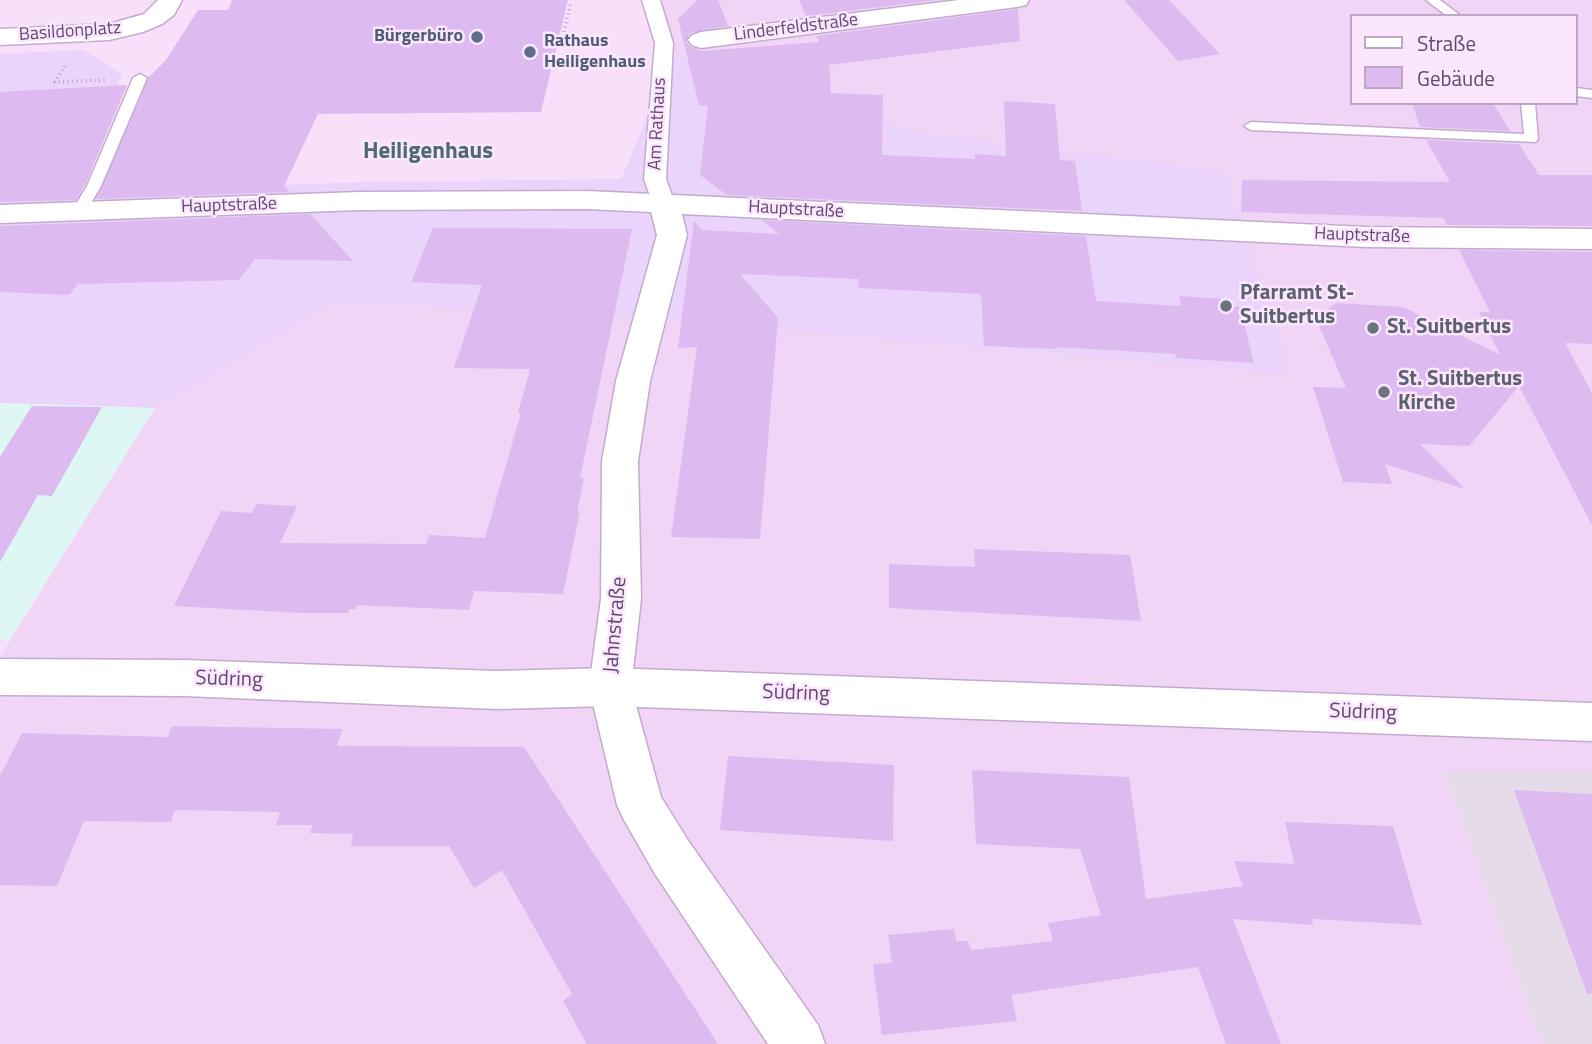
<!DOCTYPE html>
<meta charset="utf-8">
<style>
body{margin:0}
#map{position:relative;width:1592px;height:1044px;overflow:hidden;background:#f8e0fb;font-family:"Titillium Web",sans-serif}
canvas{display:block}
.legend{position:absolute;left:1350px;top:14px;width:228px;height:91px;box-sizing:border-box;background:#fbe6fe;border:2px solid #bea7c5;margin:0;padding:9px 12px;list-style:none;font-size:21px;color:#624970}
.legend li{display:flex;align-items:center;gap:14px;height:35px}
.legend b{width:35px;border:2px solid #bea7c5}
</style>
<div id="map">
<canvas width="1592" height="1044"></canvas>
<ul class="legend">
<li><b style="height:9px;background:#fff"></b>Straße</li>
<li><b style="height:19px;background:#ddbaef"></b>Gebäude</li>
</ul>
</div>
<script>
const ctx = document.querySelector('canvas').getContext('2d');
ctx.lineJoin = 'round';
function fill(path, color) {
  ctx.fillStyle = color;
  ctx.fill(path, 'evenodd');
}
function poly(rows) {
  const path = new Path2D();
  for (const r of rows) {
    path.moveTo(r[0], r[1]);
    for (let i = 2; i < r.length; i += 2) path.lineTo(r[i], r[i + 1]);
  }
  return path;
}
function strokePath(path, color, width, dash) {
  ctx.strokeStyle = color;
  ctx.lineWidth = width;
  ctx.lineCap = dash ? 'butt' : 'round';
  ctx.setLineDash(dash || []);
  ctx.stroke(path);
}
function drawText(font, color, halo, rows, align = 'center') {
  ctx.font = font + ' "Titillium Web",sans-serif';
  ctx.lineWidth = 5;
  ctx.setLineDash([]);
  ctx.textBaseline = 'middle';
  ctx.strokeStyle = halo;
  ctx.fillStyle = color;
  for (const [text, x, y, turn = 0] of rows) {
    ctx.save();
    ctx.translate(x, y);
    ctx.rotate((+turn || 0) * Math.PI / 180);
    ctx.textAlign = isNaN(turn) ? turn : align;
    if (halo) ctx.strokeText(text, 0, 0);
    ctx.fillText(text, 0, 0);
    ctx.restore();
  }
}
const residential = poly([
 [645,0,1592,0,1592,771,1444,771,1542,1044,0,1044,0,657,155,408,334,302,638,317,1223,171,912,131,775,65,671,60],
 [1352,16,1576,16,1576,103,1352,103]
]);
const commercial = poly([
 [83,50,122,74,66,192,368,182,618,179,622,177,671,60,775,65,912,131,1223,171,1291,374,638,317,334,302,155,408,0,403,0,54]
]);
const industrial = poly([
 [1444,771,1592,771,1592,1044,1542,1044]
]);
const education = poly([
 [0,403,155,408,9,641,0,640]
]);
const building = poly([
 [232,0,568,0,541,112,318,114,284,186,289,192,96,199,149,77,166,60,198,10,228,10],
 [697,0,718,0,728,26,690,33,686,42,691,47,701,51,819,42,816,36,1018,9,1020,41,829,65,831,93,883,95,882,155,975,159,975,154,1006,156,1004,101,1055,104,1060,160,1075,161,1082,211,727,195,700,175,708,106,699,105,678,19],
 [799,0,938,0,806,16],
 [1124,0,1169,0,1220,54,1178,61],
 [127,85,85,185,76,200,0,202,0,92],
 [1412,103,1493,103,1510,131,1420,127],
 [1426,140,1519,144,1539,175,1592,175,1592,226,1447,225,1443,218,1241,212,1242,180,1450,182],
 [310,214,353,261,255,259,239,280,78,284,69,295,0,292,0,226],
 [761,220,1086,236,1096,301,1181,306,1179,296,1226,299,1228,306,1240,307,1254,363,1176,358,1175,354,1057,347,1057,349,984,346,981,294,858,288,859,279,740,274,778,318,760,539,671,537,697,347,678,348,694,221,702,230,779,234],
 [433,228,632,229,580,478,584,478,577,512,580,511,563,594,474,591,469,610,357,605,356,609,349,609,348,613,302,613,174,606,221,511,252,513,256,504,297,506,280,543,426,544,429,535,485,538,521,413,518,413,530,369,454,368,482,285,411,282],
 [1459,250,1592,252,1592,344,1565,343,1592,393,1592,525,1519,386,1469,446,1420,444,1465,489,1385,464,1392,484,1343,482,1313,387,1346,388,1316,319,1336,303,1403,307,1500,355,1479,312,1490,312],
 [32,406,102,407,52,496,38,495,0,562,0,457],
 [974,549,1130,555,1141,621,889,608,889,564,975,567],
 [172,726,342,729,337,746,524,747,718,1044,587,1044,563,1001,572,994,502,870,474,888,449,846,351,846,353,834,310,833,313,825,276,825,280,812,175,810,171,822,84,821,57,886,0,885,0,776,22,733,168,737],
 [728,756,894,765,893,841,720,830],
 [972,770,1129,777,1146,899,1243,886,1234,861,1294,864,1285,822,1393,826,1422,925,1312,919,1313,925,1233,919,1281,1044,1226,1044,1198,967,1011,995,1017,1021,882,1035,873,964,892,963,888,935,954,929,956,941,968,941,971,950,1053,941,1048,923,1101,915,1080,849,976,844],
 [1514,790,1592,794,1592,993,1587,994]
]);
const path = poly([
 [564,32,571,2],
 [65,66,55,82,105,80]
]);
const service = poly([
 [1426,0,1440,0,1461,16,1447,16,1426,0],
 [140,74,147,78,101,186,84,215,74,215,71,212,87,186,133,78,140,74],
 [1576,88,1592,90,1592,98,1576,96,1576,88],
 [1521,103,1535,103,1538,139,1536,142,1251,130,1244,126,1251,122,1524,134,1521,103]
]);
const pedestrian = poly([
 [642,0,660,0,673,43,666,179,675,204,672,209,664,211,656,209,653,204,644,179,655,43,642,0]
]);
const minor = poly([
 [158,0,182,0,174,15,162,24,143,32,109,40,0,45,0,29,109,24,144,14,158,0],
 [959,0,1029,0,1026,5,1017,7,701,48,692,45,688,40,692,35,701,32,959,0],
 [587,191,1366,227,1592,229,1592,249,1366,247,682,214,687,235,650,381,638,461,641,599,631,687,661,797,689,842,818,1025,825,1044,768,1044,655,874,624,820,617,805,589,687,601,599,602,461,616,381,657,235,651,212,587,209,359,210,0,223,0,205,359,192,587,191]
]);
const tertiary = poly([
 [0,659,184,660,497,671,610,668,1592,703,1592,741,610,706,497,709,184,696,0,695,0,659]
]);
const markers = [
 [477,37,7,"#5c6f8a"],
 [530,52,7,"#5c6f8a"],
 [1226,306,7,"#6b7280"],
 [1373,328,7,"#6b7280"],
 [1384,392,7,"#6b7280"]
];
const farStreetnames = [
 ["Linderfeldstraße",796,28,-7],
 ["Basildonplatz",70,32,-4],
 ["Am Rathaus",658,124,-87],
 ["Hauptstraße",229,206,-2],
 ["Hauptstraße",796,210,3],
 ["Hauptstraße",1362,236,2]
];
const farServicenames = [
 ["Bürgerbüro",463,37],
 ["Rathaus",544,42,"left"],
 ["Heiligenhaus",544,63,"left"]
];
const worshipNames = [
 ["Pfarramt St-",1240,294],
 ["Suitbertus",1240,318],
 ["St. Suitbertus",1387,328],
 ["St. Suitbertus",1398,380],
 ["Kirche",1398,404]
];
const streetNames = [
 ["Jahnstraße",616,625,-85],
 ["Südring",229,680,2],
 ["Südring",796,694,2],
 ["Südring",1363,713,2]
];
const farDistrictnames = [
 ["Heiligenhaus",428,152]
];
fill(residential, '#f1d5f7');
fill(commercial, '#ead4fb');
fill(industrial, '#e6dce9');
fill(education, '#def6f4');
fill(building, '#ddbaef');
strokePath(service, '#c3abcd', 3);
strokePath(pedestrian, '#c3abcd', 3);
strokePath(minor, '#c3abcd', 3);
strokePath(tertiary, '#c3abcd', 3);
strokePath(path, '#c19dd3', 3.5, [1, 3.5]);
fill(service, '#fff');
fill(pedestrian, '#fff');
fill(minor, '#fff');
fill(tertiary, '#fff');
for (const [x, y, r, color] of markers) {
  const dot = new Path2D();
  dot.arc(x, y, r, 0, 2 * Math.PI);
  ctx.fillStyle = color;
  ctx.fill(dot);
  strokePath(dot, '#fbe6fe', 2.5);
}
drawText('18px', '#624970', '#fbe6fe', farStreetnames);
drawText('bold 18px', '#4e5e75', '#fbe6fe', farServicenames, 'right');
drawText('bold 21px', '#5b616d', '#fbe6fe', worshipNames, 'left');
drawText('21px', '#624970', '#fbe6fe', streetNames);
drawText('bold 23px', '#4c6c6a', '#fbe6fe', farDistrictnames);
</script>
